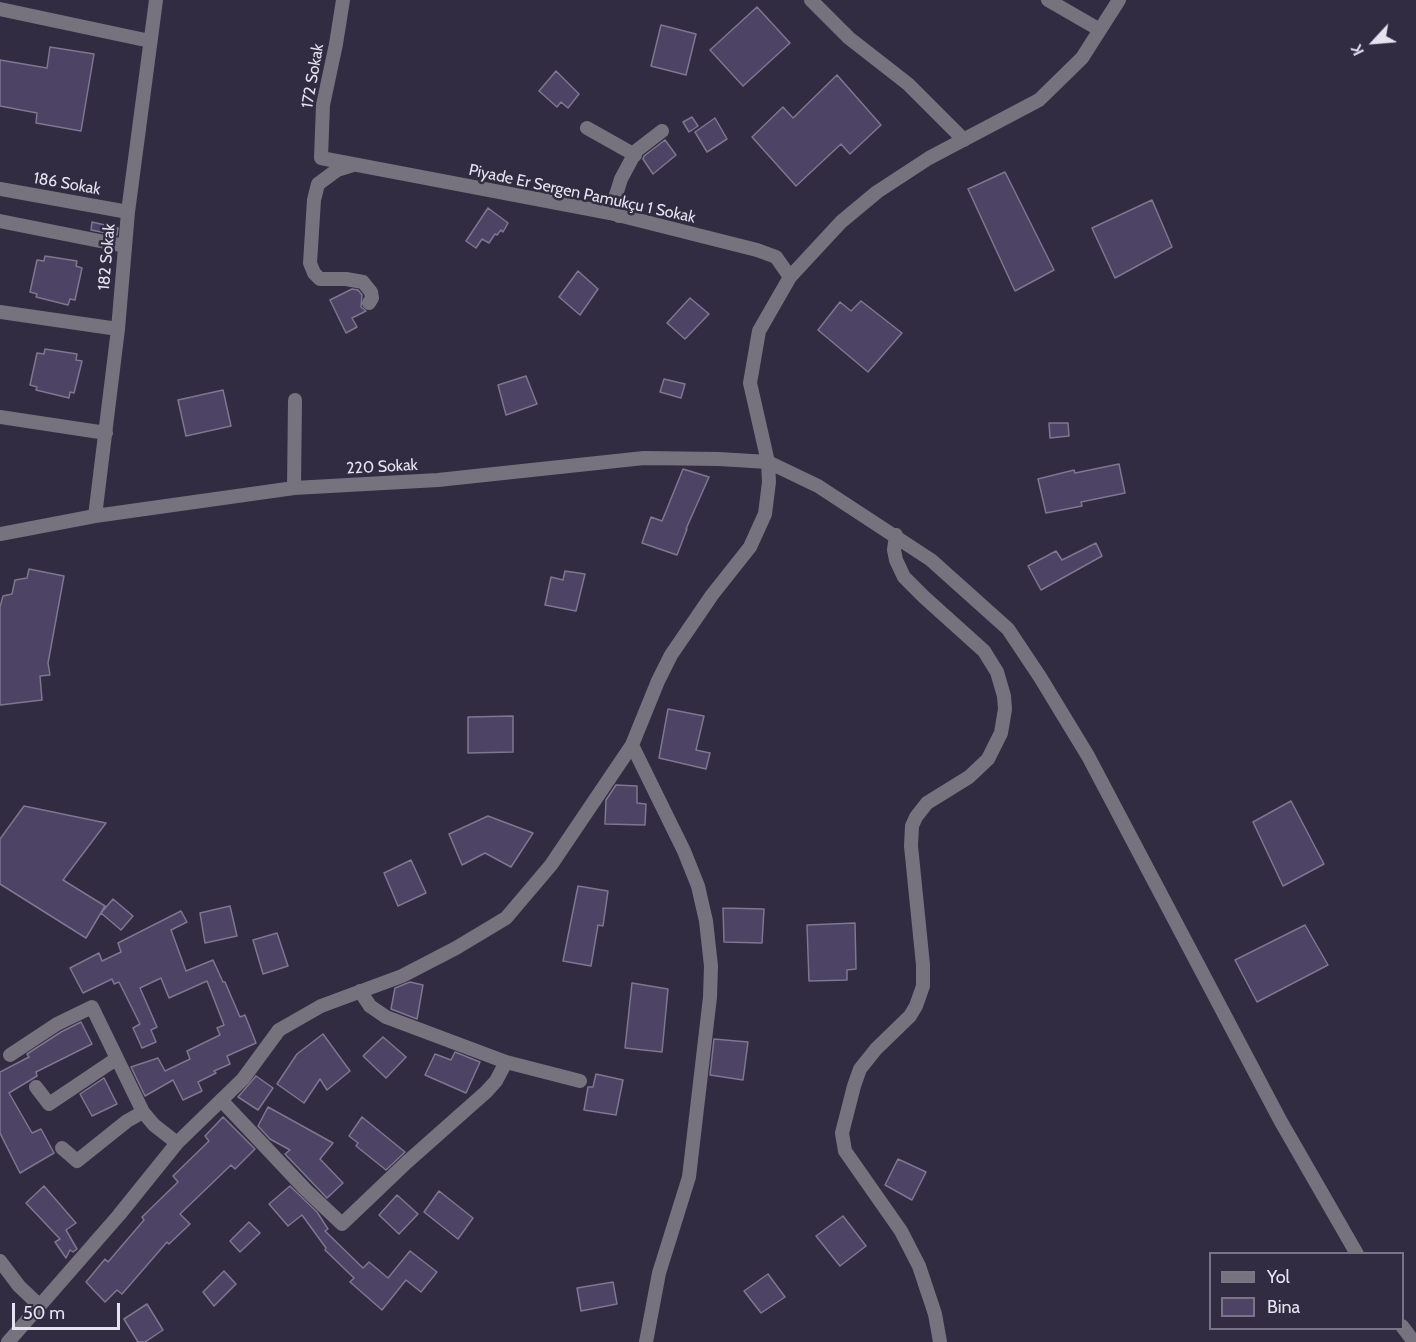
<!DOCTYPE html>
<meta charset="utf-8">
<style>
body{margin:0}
#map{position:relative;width:1416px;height:1342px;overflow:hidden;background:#312c41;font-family:Cabin,sans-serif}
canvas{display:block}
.legend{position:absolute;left:1209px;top:1252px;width:195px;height:78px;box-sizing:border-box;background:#312c41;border:2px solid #797587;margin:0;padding:8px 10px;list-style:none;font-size:18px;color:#e6e3f0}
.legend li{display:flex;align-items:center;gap:12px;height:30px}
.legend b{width:30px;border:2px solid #797587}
.north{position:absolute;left:1344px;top:12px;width:60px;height:60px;-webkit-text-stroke:4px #312c41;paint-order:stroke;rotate:244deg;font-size:16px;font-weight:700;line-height:24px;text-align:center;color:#e6e3f0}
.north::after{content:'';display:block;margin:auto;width:21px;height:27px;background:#e6e3f0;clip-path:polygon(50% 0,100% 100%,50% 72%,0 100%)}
.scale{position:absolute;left:12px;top:1303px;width:108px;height:27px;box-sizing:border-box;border:3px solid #e6e3f0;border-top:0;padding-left:8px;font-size:18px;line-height:21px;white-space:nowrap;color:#e6e3f0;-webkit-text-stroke:4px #312c41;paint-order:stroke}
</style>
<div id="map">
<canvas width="1416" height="1342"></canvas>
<ul class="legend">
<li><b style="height:8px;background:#76737e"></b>Yol</li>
<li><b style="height:16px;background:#4c4365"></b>Bina</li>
</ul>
<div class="north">K</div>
<div class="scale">50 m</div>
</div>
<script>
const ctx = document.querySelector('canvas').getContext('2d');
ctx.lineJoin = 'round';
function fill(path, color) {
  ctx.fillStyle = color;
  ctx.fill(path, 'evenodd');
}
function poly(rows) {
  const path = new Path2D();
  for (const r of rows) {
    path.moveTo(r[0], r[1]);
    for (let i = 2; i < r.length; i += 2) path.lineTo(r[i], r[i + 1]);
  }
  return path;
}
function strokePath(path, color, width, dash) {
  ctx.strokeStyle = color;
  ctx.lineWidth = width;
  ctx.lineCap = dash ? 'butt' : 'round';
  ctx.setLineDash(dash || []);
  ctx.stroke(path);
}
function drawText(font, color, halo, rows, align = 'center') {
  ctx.font = font + ' Cabin,sans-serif';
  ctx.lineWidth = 5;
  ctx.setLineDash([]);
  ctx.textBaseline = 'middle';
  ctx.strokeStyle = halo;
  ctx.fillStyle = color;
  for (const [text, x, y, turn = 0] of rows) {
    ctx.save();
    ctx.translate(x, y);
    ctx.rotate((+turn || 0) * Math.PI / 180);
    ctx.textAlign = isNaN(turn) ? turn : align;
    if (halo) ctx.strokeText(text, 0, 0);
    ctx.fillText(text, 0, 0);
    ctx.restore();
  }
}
const building = poly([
 [757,7,790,43,743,86,710,50,757,7],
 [661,25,696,34,686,75,651,66,661,25],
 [50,47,94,54,81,131,36,123,37,113,0,106,0,60,47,68,50,47],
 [556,71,579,94,568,108,561,102,557,107,539,91,556,71],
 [837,75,881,125,850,154,841,144,796,186,752,137,783,107,793,118,837,75],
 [692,117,698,126,689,132,683,122,692,117],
 [715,118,727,139,707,152,695,132,715,118],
 [665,140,676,155,653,174,643,159,644,156,665,140],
 [1005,172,1054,270,1015,291,968,189,1005,172],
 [1152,200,1172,247,1115,278,1092,228,1152,200],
 [488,208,508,223,503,232,501,230,497,235,495,234,489,243,482,239,476,248,466,241,488,208],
 [92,222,118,228,117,235,91,230,92,222],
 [45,256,77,261,76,266,82,268,75,300,70,299,68,305,36,297,37,294,30,292,37,260,44,261,45,256],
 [578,271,598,289,580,315,559,297,578,271],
 [352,289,358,290,362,295,361,307,366,311,352,318,357,327,346,333,330,300,352,289],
 [690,298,709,314,685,339,667,323,690,298],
 [861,301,902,333,868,372,818,330,840,302,851,311,861,301],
 [45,349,77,354,76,360,82,361,74,393,70,392,69,398,36,390,37,387,30,385,37,353,44,354,45,349],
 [526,376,537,404,506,415,498,385,526,376],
 [664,379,685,384,681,398,660,392,664,379],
 [223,390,231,426,186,436,178,400,223,390],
 [1049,423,1068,423,1069,436,1050,438,1049,423],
 [1119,464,1125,493,1081,502,1082,506,1046,513,1038,479,1074,470,1075,473,1119,464],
 [683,469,709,477,686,529,687,529,677,555,642,543,651,517,662,521,683,469],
 [1096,543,1102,556,1041,590,1028,566,1056,551,1062,560,1096,543],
 [29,569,64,576,48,663,50,675,40,676,42,700,0,705,0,607,3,596,12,594,15,580,27,578,29,569],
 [565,571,585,574,576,611,545,605,551,577,563,580,565,571],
 [668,709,704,716,696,750,710,753,706,769,659,758,668,709],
 [513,716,513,752,468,753,468,717,513,716],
 [616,785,637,786,637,803,646,804,645,825,605,824,606,800,616,785],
 [1291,801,1324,864,1283,886,1253,822,1291,801],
 [24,806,106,823,63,880,105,906,86,938,0,884,0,839,24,806],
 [488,816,533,833,511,867,485,853,462,865,449,834,488,816],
 [411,860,426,893,398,906,384,873,411,860],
 [578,886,608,891,603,926,598,925,591,966,563,961,578,886],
 [113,899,133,916,121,930,101,913,113,899],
 [230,906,237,936,205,943,200,913,230,906],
 [723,908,764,909,762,943,724,942,723,908],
 [181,911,187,922,171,930,186,971,213,960,223,982,225,982,240,1017,245,1015,256,1043,227,1056,230,1064,214,1071,216,1073,198,1082,202,1091,183,1100,173,1080,145,1096,131,1067,158,1058,165,1071,190,1059,187,1051,220,1035,217,1028,224,1025,207,981,169,998,161,978,140,988,157,1027,151,1030,156,1042,142,1048,133,1028,140,1024,119,982,114,984,112,979,83,993,70,968,99,953,102,961,121,952,118,943,181,911],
 [855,923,856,969,847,970,847,980,809,981,807,925,855,923],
 [1305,925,1328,965,1257,1002,1235,960,1305,925],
 [277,933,288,966,263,974,253,940,277,933],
 [410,982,423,985,417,1019,391,1009,395,988,410,982],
 [632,983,668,989,662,1052,625,1048,632,983],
 [81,1022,92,1044,36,1072,37,1076,9,1093,32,1133,41,1129,54,1153,20,1173,0,1133,0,1072,29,1057,27,1054,61,1032,81,1022],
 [323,1034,350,1071,327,1090,320,1079,304,1103,277,1084,297,1054,323,1034],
 [383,1037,406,1057,386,1078,363,1056,383,1037],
 [714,1039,748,1042,743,1080,710,1075,714,1039],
 [455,1052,480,1062,466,1093,425,1075,435,1054,451,1060,455,1052],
 [596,1074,623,1080,616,1115,584,1110,588,1087,593,1087,596,1074],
 [256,1076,273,1088,258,1110,238,1097,256,1076],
 [104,1078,117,1104,92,1116,80,1094,104,1078],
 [268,1107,333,1143,320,1159,343,1183,327,1198,285,1154,290,1150,270,1139,258,1126,268,1107],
 [223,1117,255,1149,235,1169,231,1165,180,1214,190,1224,169,1244,167,1242,122,1294,117,1290,105,1302,86,1282,105,1259,108,1262,144,1220,142,1217,178,1182,173,1176,209,1141,205,1136,223,1117],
 [362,1117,405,1152,386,1170,356,1146,358,1143,349,1136,362,1117],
 [898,1159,926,1172,912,1200,885,1185,898,1159],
 [44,1186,76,1223,66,1230,77,1249,73,1252,70,1250,66,1258,55,1242,60,1239,26,1203,44,1186],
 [290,1186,317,1212,328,1229,325,1231,363,1268,369,1262,388,1278,410,1251,437,1272,421,1292,406,1280,382,1310,350,1282,354,1278,325,1250,326,1248,302,1215,288,1226,269,1204,290,1186],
 [439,1191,473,1218,458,1239,424,1212,439,1191],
 [397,1195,418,1214,399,1234,379,1215,397,1195],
 [843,1216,866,1246,840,1266,816,1236,843,1216],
 [249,1222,260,1233,240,1252,230,1241,249,1222],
 [224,1271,236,1284,214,1306,203,1292,224,1271],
 [768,1274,785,1297,761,1313,744,1291,768,1274],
 [613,1282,617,1304,581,1311,577,1288,613,1282],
 [147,1304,163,1330,145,1342,138,1342,124,1319,147,1304]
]);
const minor = poly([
 [343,0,336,44,323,105,321,158,610,213,757,250,776,257,790,277],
 [811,0,849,38,908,84,964,140],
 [1048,0,1100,30],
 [0,9,150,41],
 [587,128,635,155],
 [353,165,337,170,318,184,314,200,310,263,314,273,320,279,346,279,363,282,371,292,372,298,369,303],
 [0,189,128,212],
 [619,216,615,198,621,179,636,151,662,131],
 [0,221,125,246],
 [0,312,118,329],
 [0,417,106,433],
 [294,488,295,400],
 [95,516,118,329,128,212,156,0],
 [0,534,95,516,294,488,438,480,644,458,719,459,768,462,818,486,931,560,1008,629,1040,677,1088,756,1280,1120,1357,1254],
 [896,535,894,550,896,560,904,577,924,597,984,651,997,672,1004,696,1005,709,1001,733,988,759,969,777,927,803,916,817,912,826,911,846,923,965,923,986,916,1006,910,1016,876,1049,860,1069,854,1086,842,1133,845,1151,901,1231,919,1266,935,1314,940,1342],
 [360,991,370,1006,386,1017,506,1062,580,1081],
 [10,1055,57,1024,92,1007,143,1112,154,1125,177,1143],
 [36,1087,49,1104,116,1059],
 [221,1100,306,1190,342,1224,407,1162,486,1092,496,1081,506,1062],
 [62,1148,77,1161,127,1121,143,1112],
 [0,1261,19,1286,39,1305],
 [1402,1326,1414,1342],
 [8,1342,119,1215,177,1143,243,1079,279,1030,321,1006,402,976,456,948,506,918,551,865,632,745],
 [646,1342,659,1273,689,1177,710,997,711,966,706,921,698,886,684,851,632,745,658,681,671,655,712,595,750,547,765,514,769,482,768,462,750,383,759,331,790,277,841,222,877,192,929,158,1039,100,1082,58,1119,0]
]);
const streetNames = [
 ["172 Sokak",313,76,-80],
 ["186 Sokak",67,184,10],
 ["Piyade Er Sergen Pamukçu 1 Sokak",582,194,12],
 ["182 Sokak",107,257,-85],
 ["220 Sokak",382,467,-3]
];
fill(building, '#4c4365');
strokePath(building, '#7d7790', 1.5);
strokePath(minor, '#76737e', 14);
drawText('16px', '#e6e3f0', '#312c41', streetNames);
</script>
